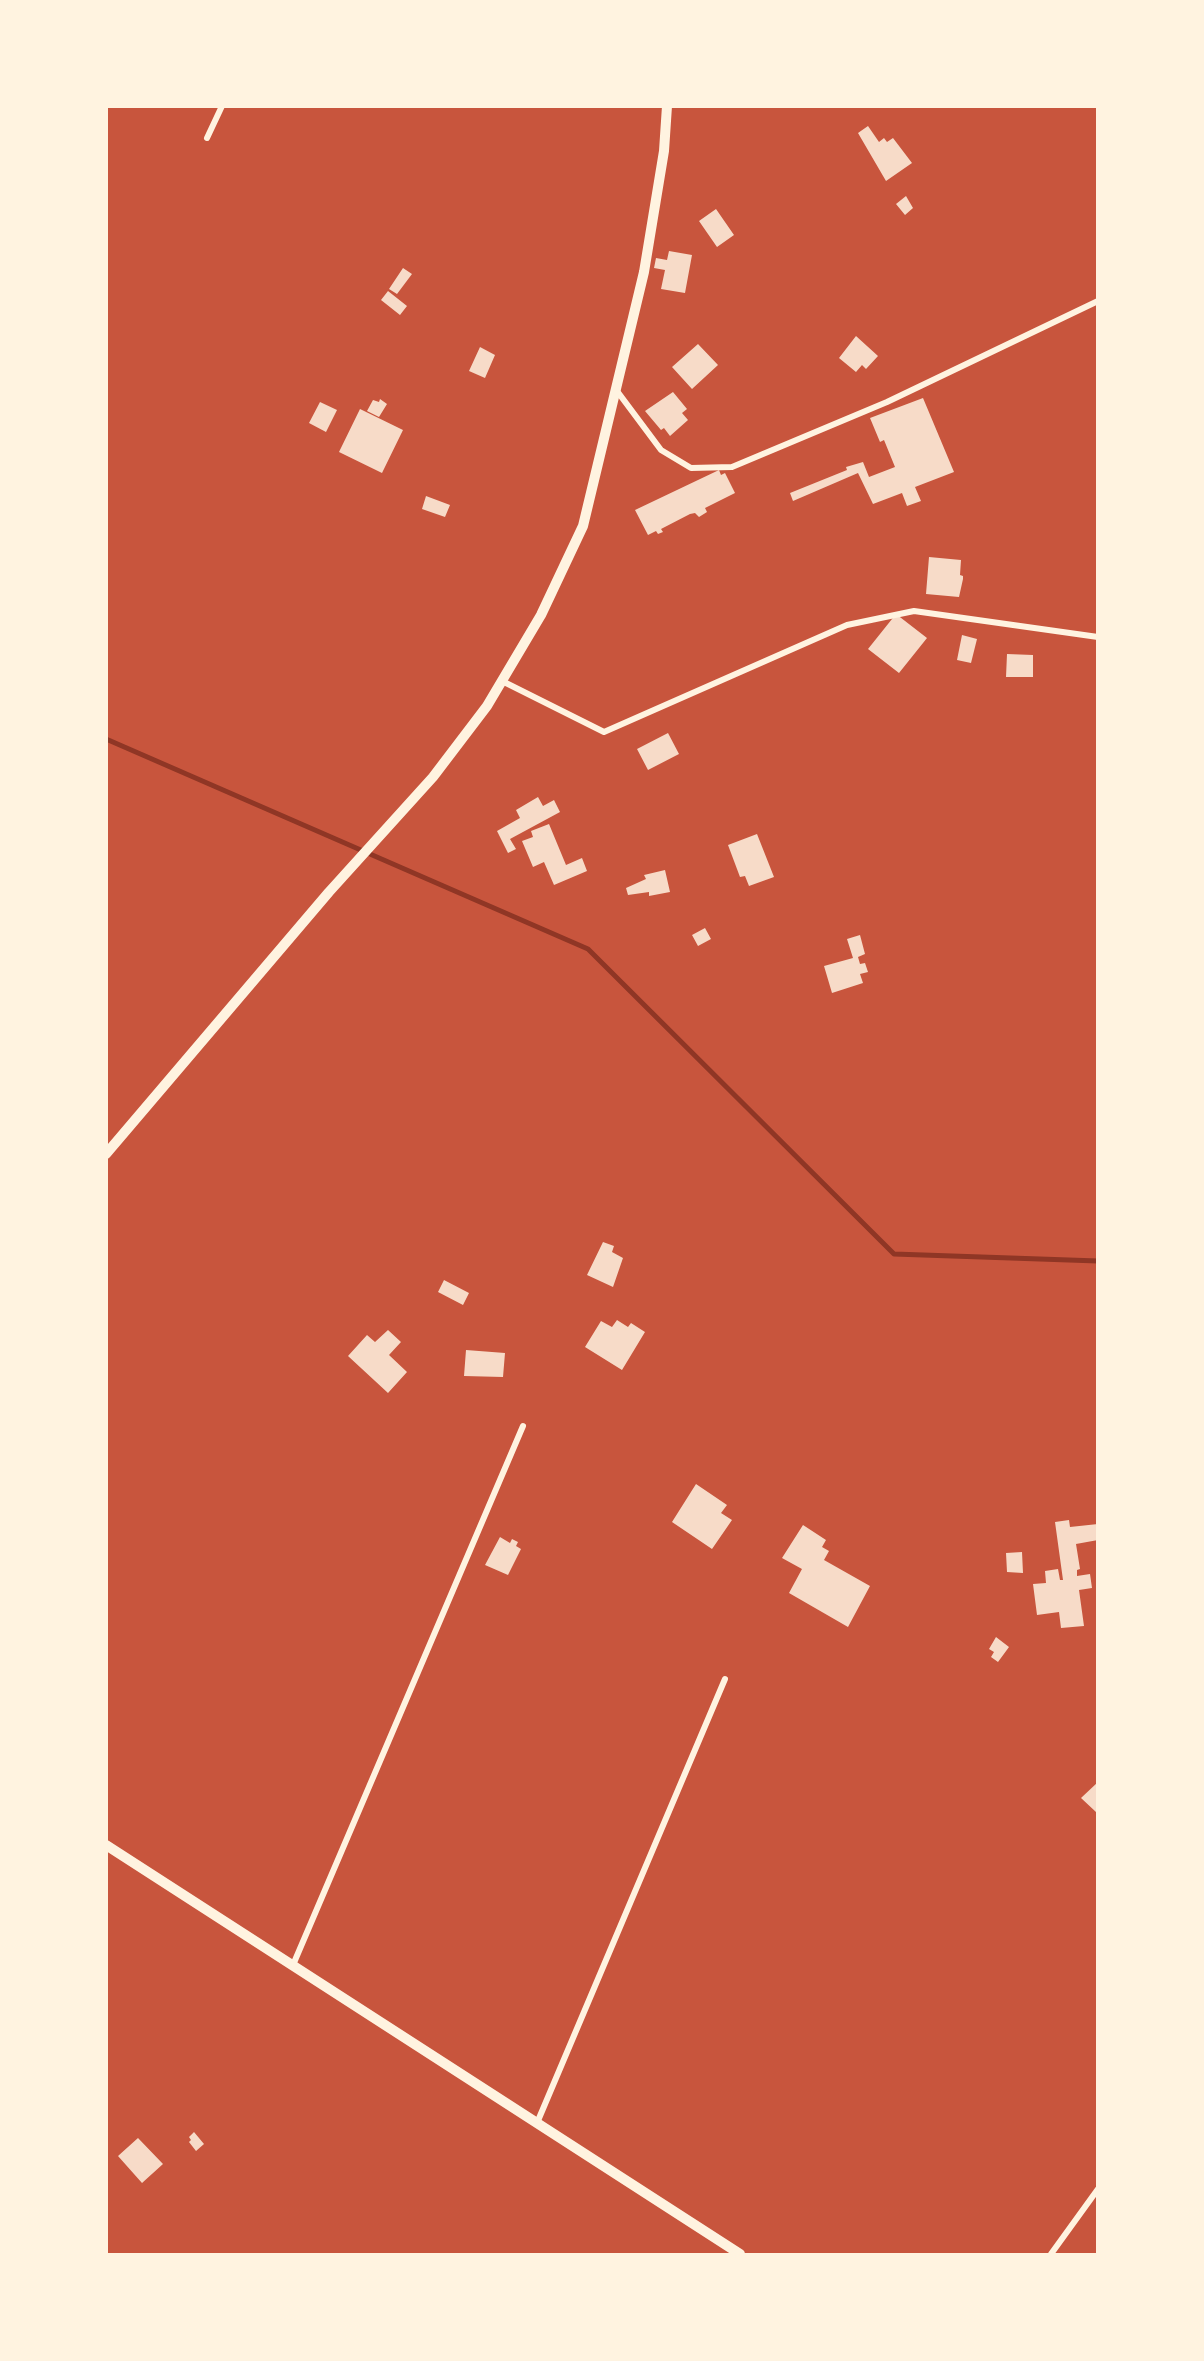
<!DOCTYPE html>
<style>
body{margin:0}
#map{position:relative;width:1204px;height:2361px;overflow:hidden;background:#c8553d;font-family:"Asap Condensed",sans-serif}
canvas{display:block}
.frame{position:absolute;inset:0;border:108px solid #fff3e0;pointer-events:none}
</style>
<div id="map">
<canvas width="1204" height="2361"></canvas>
<div class="frame"></div>
</div>
<script>
const ctx = document.querySelector('canvas').getContext('2d');
ctx.lineJoin = 'round';
function poly(rows) {
  const path = new Path2D();
  for (const r of rows) {
    path.moveTo(r[0], r[1]);
    for (let i = 2; i < r.length; i += 2) path.lineTo(r[i], r[i + 1]);
  }
  return path;
}
function strokePath(path, color, width, dash) {
  ctx.strokeStyle = color;
  ctx.lineWidth = width;
  ctx.lineCap = dash ? 'butt' : 'round';
  ctx.setLineDash(dash || []);
  ctx.stroke(path);
}
function fill(path, color) {
  ctx.fillStyle = color;
  ctx.fill(path, 'evenodd');
}
const stream = poly([
 [106,739,588,949,894,1254,1098,1261]
]);
const building = poly([
 [868,126,879,142,884,138,887,142,893,138,912,163,886,181,858,133],
 [906,196,913,208,905,215,896,204],
 [716,209,734,235,717,247,699,221],
 [669,251,692,255,685,293,661,289,665,270,654,268,656,258,667,260],
 [403,268,412,274,397,294,389,289],
 [388,291,407,306,400,315,381,300],
 [856,336,878,356,866,369,862,365,856,372,839,358],
 [698,344,718,365,692,389,672,367],
 [480,347,495,355,485,378,469,371],
 [673,392,687,409,682,413,688,420,670,436,664,428,661,430,645,411],
 [923,398,954,472,915,487,921,501,907,506,902,493,873,504,858,473,793,501,790,493,847,470,846,467,863,462,869,477,895,467,884,440,880,442,870,418],
 [380,399,387,404,379,417,367,411,373,400,379,402],
 [320,402,337,410,326,432,309,423],
 [360,409,403,430,382,473,339,452],
 [719,470,721,475,725,473,735,493,705,508,707,512,699,517,695,513,690,514,661,529,663,532,658,534,656,531,648,535,635,510],
 [426,496,450,505,445,517,422,509],
 [929,557,961,560,960,575,963,576,963,579,959,597,926,594],
 [896,614,927,638,899,673,868,649],
 [962,635,977,639,971,663,957,660],
 [1007,654,1033,655,1033,677,1006,677],
 [668,733,679,754,648,770,637,749],
 [538,797,543,806,554,800,560,812,510,839,516,849,508,853,497,831,520,818,516,810],
 [549,824,566,865,582,858,587,871,554,885,544,862,533,867,522,841,533,837,531,831],
 [757,834,774,877,749,886,745,876,740,877,728,845],
 [665,870,670,892,649,896,649,892,628,895,626,888,646,879,644,875],
 [705,928,711,939,698,946,692,935],
 [860,935,865,954,858,957,860,964,865,963,868,972,860,974,863,983,832,993,824,966,853,958,847,939],
 [603,1242,614,1246,612,1252,623,1258,613,1287,587,1275],
 [444,1280,469,1293,463,1305,438,1292],
 [617,1320,628,1327,631,1323,645,1332,622,1370,585,1347,601,1321,612,1327],
 [388,1330,401,1342,389,1355,407,1372,388,1393,348,1356,367,1335,375,1342],
 [466,1350,505,1353,503,1377,464,1376],
 [696,1484,727,1505,721,1513,732,1520,712,1549,672,1522],
 [1069,1520,1070,1527,1098,1524,1098,1540,1076,1544,1080,1569,1077,1570,1077,1576,1090,1574,1092,1588,1079,1590,1084,1626,1061,1628,1059,1612,1037,1615,1033,1584,1046,1583,1045,1571,1058,1569,1060,1580,1063,1580,1055,1522],
 [803,1525,826,1540,822,1547,829,1551,824,1560,870,1586,848,1627,789,1593,802,1569,782,1558],
 [500,1537,510,1543,512,1539,518,1542,516,1546,521,1549,508,1575,485,1565],
 [1022,1552,1023,1573,1007,1572,1006,1553],
 [996,1637,1009,1647,998,1662,991,1657,994,1652,989,1649],
 [1098,1782,1098,1810,1096,1812,1081,1798],
 [194,2132,204,2144,196,2151,189,2142,191,2140,189,2137],
 [138,2138,163,2164,142,2183,118,2156]
]);
const minor = poly([
 [207,138,222,106],
 [617,391,661,450,691,468,732,467,887,402,1098,301],
 [502,681,604,732,847,625,914,611,1098,637],
 [293,1965,523,1426],
 [537,2123,725,1679],
 [1051,2254,1098,2189]
]);
const tertiary = poly([
 [106,1154,329,892,433,777,487,706,541,615,583,526,644,272,664,151,667,106],
 [106,1845,740,2254]
]);
strokePath(stream, '#8f3625', 5);
fill(building, '#f7dbc8');
strokePath(minor, '#fff3e0', 6);
strokePath(tertiary, '#fff3e0', 10);
</script>
